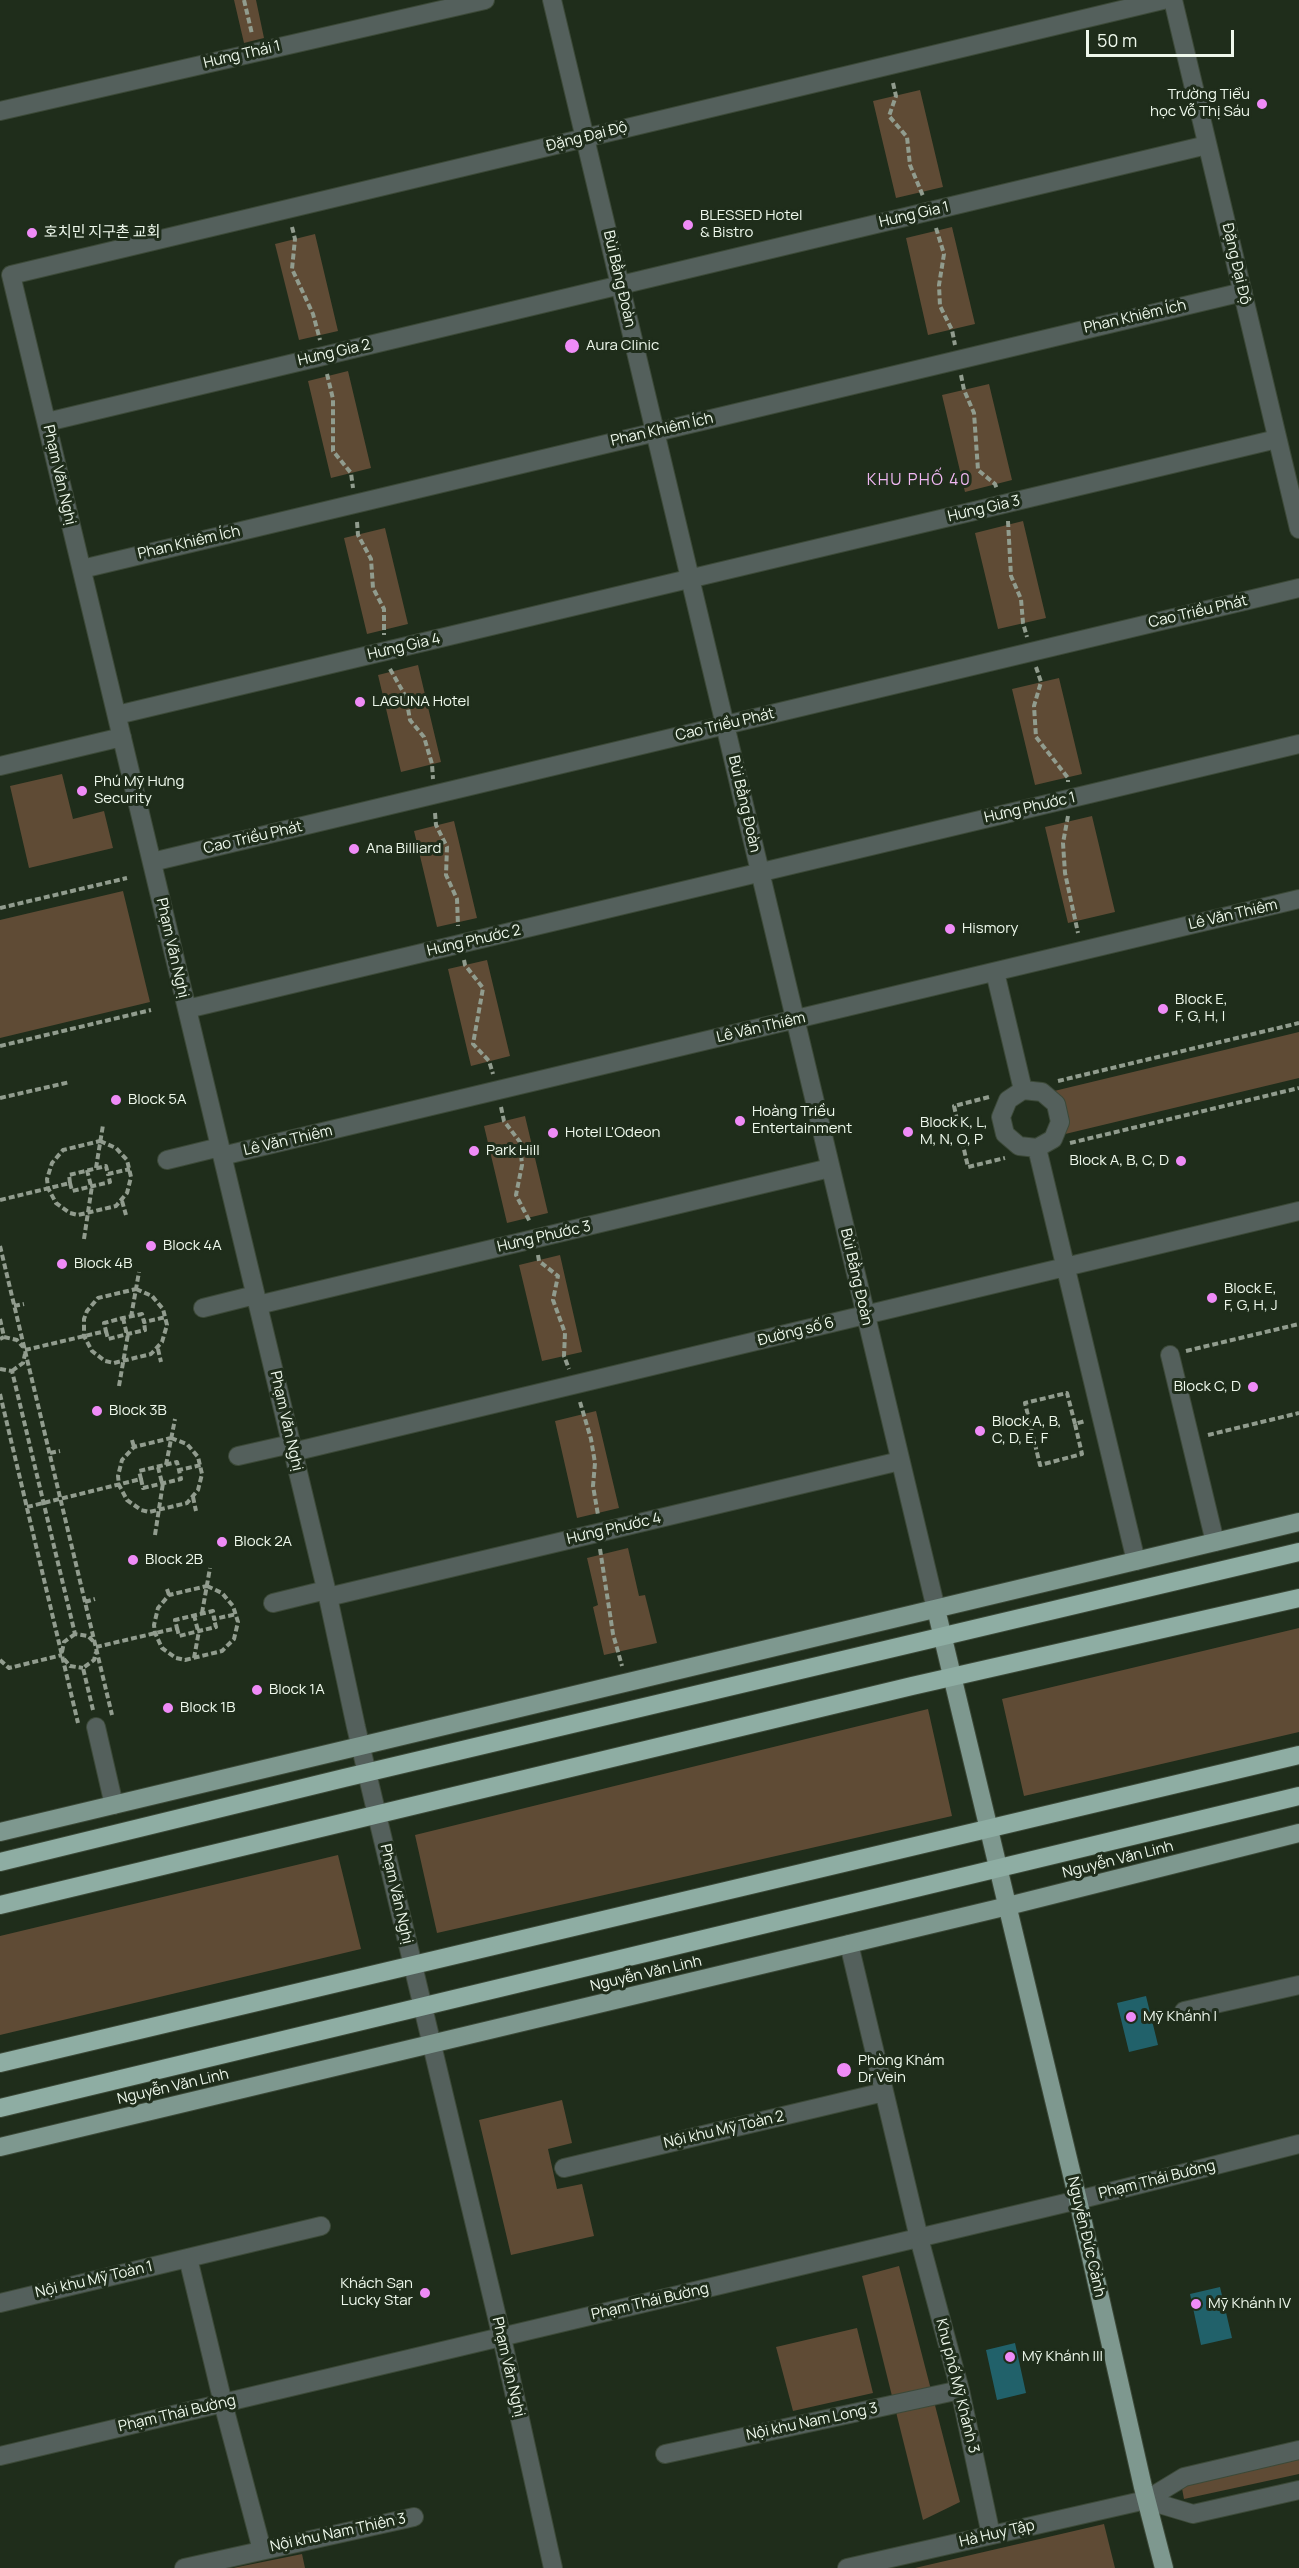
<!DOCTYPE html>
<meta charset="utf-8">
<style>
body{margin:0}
#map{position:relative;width:1299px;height:2568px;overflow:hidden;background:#1f2d1b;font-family:Manrope,sans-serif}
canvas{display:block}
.scale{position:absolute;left:1086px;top:30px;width:148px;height:27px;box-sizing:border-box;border:3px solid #eef8ec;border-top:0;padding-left:8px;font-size:18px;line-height:21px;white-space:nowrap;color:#eef8ec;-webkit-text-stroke:4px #1f2d1b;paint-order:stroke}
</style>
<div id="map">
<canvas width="1299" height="2568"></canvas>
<div class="scale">50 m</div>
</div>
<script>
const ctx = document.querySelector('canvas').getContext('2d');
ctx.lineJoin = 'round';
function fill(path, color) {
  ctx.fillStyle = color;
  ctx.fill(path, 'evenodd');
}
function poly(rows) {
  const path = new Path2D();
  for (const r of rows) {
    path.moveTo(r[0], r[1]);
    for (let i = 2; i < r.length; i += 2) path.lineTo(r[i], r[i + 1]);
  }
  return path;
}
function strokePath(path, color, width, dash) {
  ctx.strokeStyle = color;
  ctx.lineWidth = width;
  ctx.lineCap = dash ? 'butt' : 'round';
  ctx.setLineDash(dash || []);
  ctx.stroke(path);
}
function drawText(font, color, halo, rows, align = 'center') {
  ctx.font = font + ' Manrope,"Noto Sans KR",sans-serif';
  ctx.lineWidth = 6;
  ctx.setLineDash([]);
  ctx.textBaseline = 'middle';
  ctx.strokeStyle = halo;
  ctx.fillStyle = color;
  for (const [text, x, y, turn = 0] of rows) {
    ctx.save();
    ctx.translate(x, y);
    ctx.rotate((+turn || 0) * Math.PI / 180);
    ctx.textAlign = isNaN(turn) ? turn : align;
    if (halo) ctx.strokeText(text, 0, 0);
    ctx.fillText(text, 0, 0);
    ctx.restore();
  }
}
const green = poly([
 [234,0,256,0,264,38,244,43],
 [920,90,943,187,896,198,873,101],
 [952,227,975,324,928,335,906,238],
 [315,234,338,331,299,340,275,244],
 [348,371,371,468,331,478,308,381],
 [989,384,1012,480,965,492,942,395],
 [1023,521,1046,618,998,629,975,533],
 [385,528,408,624,367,634,344,538],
 [418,665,441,762,401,772,378,675],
 [1059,678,1082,774,1035,785,1012,689],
 [62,774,73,819,104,811,113,848,29,868,10,786],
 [1092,816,1115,912,1068,923,1045,827],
 [454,821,477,918,437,927,414,831],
 [123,891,150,1002,0,1038,0,920],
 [487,960,510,1056,471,1066,448,969],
 [1299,1032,1299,1078,1061,1135,1050,1092],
 [525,1116,548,1213,507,1223,484,1126],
 [560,1255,582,1352,542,1361,519,1265],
 [596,1411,619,1508,577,1518,555,1421],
 [628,1548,639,1596,645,1595,657,1643,604,1655,593,1607,598,1605,587,1558],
 [1299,1628,1299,1732,1024,1796,1002,1699],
 [928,1709,952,1816,437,1933,415,1835],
 [338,1855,361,1949,0,2035,0,1936],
 [562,2100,572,2143,548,2149,557,2189,582,2184,594,2236,511,2255,479,2120],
 [899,2266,960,2502,923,2520,862,2276],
 [857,2328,873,2393,793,2411,776,2347],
 [1299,2457,1299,2474,1184,2499,1181,2483],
 [1104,2524,1115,2568,915,2568],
 [302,2554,305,2568,233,2568]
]);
const water = poly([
 [1146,1996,1158,2045,1129,2052,1117,2003],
 [1220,2287,1232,2338,1201,2345,1190,2294],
 [1015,2343,1026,2393,997,2400,986,2350]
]);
const path = poly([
 [244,0,252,34],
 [893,83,896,96,889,116,907,137,910,165,923,196],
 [292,227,295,239,292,269,313,314,320,340],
 [936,228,944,254,939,285,940,306,952,330,955,345],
 [327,374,333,399,333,451,351,473,353,488],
 [961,375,964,390,974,413,978,470,995,484,997,489],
 [1008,521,1011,576,1021,599,1023,623,1027,637],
 [357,522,358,535,371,559,373,588,384,609,384,635],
 [1036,667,1041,682,1034,706,1036,737,1068,778,1068,782],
 [390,669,406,697,410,720,424,737,432,764,433,779],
 [435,813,436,825,447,847,446,875,457,899,458,926],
 [1068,816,1063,843,1065,873,1078,933],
 [0,908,127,878],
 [464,960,465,965,483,988,473,1044,489,1061,493,1074],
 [0,1046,151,1010],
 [1058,1081,1299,1023],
 [989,1097,954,1106,968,1167,1005,1158],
 [0,1098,70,1082],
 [501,1107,504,1121,520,1142,522,1165,516,1195,530,1222],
 [100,1141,116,1148,127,1160,131,1177,127,1193,116,1206,78,1215,70,1213,56,1203,48,1188,47,1179,52,1163,63,1150,100,1141],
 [1070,1143,1299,1088],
 [96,1168,103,1125],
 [87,1170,91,1186],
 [70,1183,72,1191,110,1182,108,1174],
 [0,1200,70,1183,69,1175,106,1166,108,1174,130,1169],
 [122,1201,126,1215],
 [84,1239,92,1186],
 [0,1246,112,1715],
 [538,1255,539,1261,558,1276,553,1300,565,1333,564,1356,569,1369],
 [136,1289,152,1296,163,1309,167,1325,162,1342,151,1354,114,1363,105,1361,92,1351,84,1336,84,1319,87,1311,98,1298,136,1289],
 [14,1306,24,1304],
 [131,1317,139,1272],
 [123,1318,127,1335],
 [0,1319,4,1337,0,1339],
 [106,1331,108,1339,128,1334,145,1330,144,1322],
 [4,1337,17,1340,23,1347],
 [158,1349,161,1362],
 [25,1350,106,1331,104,1323,123,1318,142,1314,144,1322,166,1317],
 [1186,1351,1299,1324],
 [0,1369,12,1371,75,1634,88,1636,94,1642],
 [12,1371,23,1363,25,1354],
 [119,1386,128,1334],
 [0,1394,78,1723],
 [580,1402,591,1439,595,1463,593,1486,598,1515],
 [1075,1424,1067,1393,1025,1403,1040,1465,1082,1454,1075,1424,1085,1421],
 [1208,1435,1299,1413],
 [171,1438,187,1444,198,1457,202,1474,198,1490,187,1503,149,1512,141,1510,127,1500,119,1485,118,1476,122,1460,134,1447,171,1438],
 [132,1440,134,1447],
 [50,1453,60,1451],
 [166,1465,175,1419],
 [158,1467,162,1483],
 [141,1479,143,1488,181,1479,179,1470],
 [193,1497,196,1511],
 [27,1507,141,1479,139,1471,177,1462,179,1470,201,1465],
 [155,1535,163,1483],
 [600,1549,613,1634,622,1666],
 [207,1586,222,1593,233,1606,238,1622,234,1639,222,1651,185,1660,176,1658,162,1648,155,1633,154,1625,158,1608,169,1595,207,1586],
 [167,1589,169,1595],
 [85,1602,95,1599],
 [202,1613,210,1568],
 [194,1615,198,1631],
 [177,1628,179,1636,199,1631,216,1627,214,1619],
 [96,1647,177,1628,175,1620,213,1611,214,1619,237,1614],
 [62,1652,64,1642,75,1634],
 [194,1658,199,1631],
 [64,1659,70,1666,83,1668],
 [0,1660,9,1668,62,1655],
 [93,1710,83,1668,94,1660,96,1652]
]);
const minor = poly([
 [552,0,936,1609],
 [1173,0,1299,529],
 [0,111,485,0],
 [47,422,1207,145],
 [82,569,1243,292],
 [117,715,1277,439],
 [0,766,122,737],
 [152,862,1299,588],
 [995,972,1023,1090,1008,1100,1001,1117,1005,1134,1019,1146,1037,1148,1136,1561],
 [187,1009,1299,744],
 [1023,1090,1042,1092,1056,1104,1060,1122,1053,1139,1037,1148],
 [222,1156,1299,899],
 [167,1160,220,1147],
 [258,1305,830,1168],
 [203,1308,255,1295],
 [1170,1355,1215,1542],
 [293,1452,1299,1211],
 [238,1456,291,1444],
 [328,1597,900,1461],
 [273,1603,326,1590],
 [96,1727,114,1805],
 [849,1944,919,2238,960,2390,991,2535],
 [1184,2011,1299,1985],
 [564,2168,884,2092],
 [188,2258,223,2403,262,2550],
 [0,2303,321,2226],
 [665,2454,960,2390],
 [0,2456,1078,2200,1299,2144],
 [1146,2500,1193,2514,1299,2490],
 [184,2568,414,2517],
 [553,2568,502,2338,356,1727,328,1597,11,275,1163,0],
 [847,2568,1146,2500,1184,2477,1299,2450]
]);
const major = poly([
 [936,1609,1078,2200,1143,2487,1164,2568],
 [0,1832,1299,1522],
 [0,2147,1008,1906,1299,1833]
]);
const highway = poly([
 [0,1862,344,1778,1299,1552],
 [0,1905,912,1686,1299,1598],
 [0,2063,1299,1755],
 [0,2108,1299,1796]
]);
const markers = [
 [1262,104,6,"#ef8bf7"],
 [688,225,6,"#ef8bf7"],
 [32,233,6,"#ef8bf7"],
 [572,346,8,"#ef8bf7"],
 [360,702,6,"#ef8bf7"],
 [82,791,6,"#ef8bf7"],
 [354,849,6,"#ef8bf7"],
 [950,929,6,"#ef8bf7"],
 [1163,1009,6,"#ef8bf7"],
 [116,1100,6,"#ef8bf7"],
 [740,1121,6,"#ef8bf7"],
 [908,1132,6,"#ef8bf7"],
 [553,1133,6,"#ef8bf7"],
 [474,1151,6,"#ef8bf7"],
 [1181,1161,6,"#ef8bf7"],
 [151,1246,6,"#ef8bf7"],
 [62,1264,6,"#ef8bf7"],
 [1212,1298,6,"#ef8bf7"],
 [1253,1387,6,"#ef8bf7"],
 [97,1411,6,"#ef8bf7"],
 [980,1431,6,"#ef8bf7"],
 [222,1542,6,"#ef8bf7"],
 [133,1560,6,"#ef8bf7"],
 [257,1690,6,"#ef8bf7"],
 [168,1708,6,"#ef8bf7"],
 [1131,2017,6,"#ef8bf7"],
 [844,2070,8,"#ef8bf7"],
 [425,2293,6,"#ef8bf7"],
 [1196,2304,6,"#ef8bf7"],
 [1010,2357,6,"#ef8bf7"]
];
const streetNames = [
 ["Hưng Thái 1",242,55,-13],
 ["Đặng Đại Độ",587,137,-14],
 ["Hưng Gia 1",914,215,-13],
 ["Đặng Đại Độ",1236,264,77],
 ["Bùi Bằng Đoàn",619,279,77],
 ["Phan Khiêm Ích",1135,317,-13],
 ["Hưng Gia 2",334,353,-13],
 ["Phan Khiêm Ích",662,430,-13],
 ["Phạm Văn Nghị",59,475,77],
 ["Hưng Gia 3",984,509,-13],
 ["Phan Khiêm Ích",189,543,-13],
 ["Cao Triều Phát",1198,612,-13],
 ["Hưng Gia 4",404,647,-13],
 ["Cao Triều Phát",725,725,-13],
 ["Bùi Bằng Đoàn",744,804,77],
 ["Hưng Phước 1",1030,808,-13],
 ["Cao Triều Phát",253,838,-13],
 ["Lê Văn Thiêm",1233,915,-13],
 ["Hưng Phước 2",474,941,-13],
 ["Phạm Văn Nghị",172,948,77],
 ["Lê Văn Thiêm",761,1028,-13],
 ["Lê Văn Thiêm",288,1141,-13],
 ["Hưng Phước 3",544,1237,-13],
 ["Bùi Bằng Đoàn",856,1277,77],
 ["Đường số 6",796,1332,-14],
 ["Phạm Văn Nghị",286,1421,77],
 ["Hưng Phước 4",614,1529,-13],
 ["Nguyễn Văn Linh",1118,1860,-14],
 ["Phạm Văn Nghị",396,1894,77],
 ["Nguyễn Văn Linh",646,1974,-13],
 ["Nguyễn Văn Linh",173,2087,-13],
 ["Nội khu Mỹ Toàn 2",724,2130,-13],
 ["Phạm Thái Bường",1157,2180,-14],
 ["Nguyễn Đức Cảnh",1086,2237,77],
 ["Nội khu Mỹ Toàn 1",94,2280,-13],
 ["Phạm Thái Bường",650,2302,-13],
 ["Phạm Văn Nghị",508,2367,77],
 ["Khu phố Mỹ Khánh 3",957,2386,76],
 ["Phạm Thái Bường",177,2414,-13],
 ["Nội khu Nam Long 3",812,2422,-12],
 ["Nội khu Nam Thiên 3",338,2533,-12],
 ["Hà Huy Tập",997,2534,-13]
];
const poiNames = [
 ["Trường Tiểu",1250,95,"right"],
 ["học Vỗ Thị Sáu",1250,112,"right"],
 ["BLESSED Hotel",700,216],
 ["& Bistro",700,233],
 ["호치민 지구촌 교회",44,233],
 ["Aura Clinic",586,346],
 ["LAGUNA Hotel",372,702],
 ["Phú Mỹ Hưng",94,782],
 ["Security",94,799],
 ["Ana Billiard",366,849],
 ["Hismory",962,929],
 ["Block E,",1175,1000],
 ["F, G, H, I",1175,1017],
 ["Block 5A",128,1100],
 ["Hoàng Triều",752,1112],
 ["Entertainment",752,1129],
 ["Block K, L,",920,1123],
 ["M, N, O, P",920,1140],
 ["Hotel L'Odeon",565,1133],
 ["Park Hill",486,1151],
 ["Block A, B, C, D",1169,1161,"right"],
 ["Block 4A",163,1246],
 ["Block 4B",74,1264],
 ["Block E,",1224,1289],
 ["F, G, H, J",1224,1306],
 ["Block C, D",1241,1387,"right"],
 ["Block 3B",109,1411],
 ["Block A, B,",992,1422],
 ["C, D, E, F",992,1439],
 ["Block 2A",234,1542],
 ["Block 2B",145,1560],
 ["Block 1A",269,1690],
 ["Block 1B",180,1708],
 ["Mỹ Khánh I",1143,2017],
 ["Phòng Khám",858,2061],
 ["Dr Vein",858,2078],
 ["Khách Sạn",413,2284,"right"],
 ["Lucky Star",413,2301,"right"],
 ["Mỹ Khánh IV",1208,2304],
 ["Mỹ Khánh III",1022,2357]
];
const neighbourhoodNames = [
 ["KHU PHỐ 40",919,481]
];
fill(green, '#5f4b35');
fill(water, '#21616a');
strokePath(minor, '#3c4938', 20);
strokePath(major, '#3c4938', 20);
strokePath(highway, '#3c4938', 20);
strokePath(path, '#919c8e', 4, [6, 3]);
strokePath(minor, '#54605c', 18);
strokePath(major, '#7e988f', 18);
strokePath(highway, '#8eada3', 18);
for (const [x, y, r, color] of markers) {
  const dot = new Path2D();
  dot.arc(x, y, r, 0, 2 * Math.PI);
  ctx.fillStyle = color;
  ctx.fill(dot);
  strokePath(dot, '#1f2d1b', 2);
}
drawText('15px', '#eef8ec', '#1f2d1b', streetNames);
drawText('15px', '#eef8ec', '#1f2d1b', poiNames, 'left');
ctx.letterSpacing = '1.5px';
drawText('16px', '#f0b8f3', '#1f2d1b', neighbourhoodNames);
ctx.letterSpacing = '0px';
</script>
